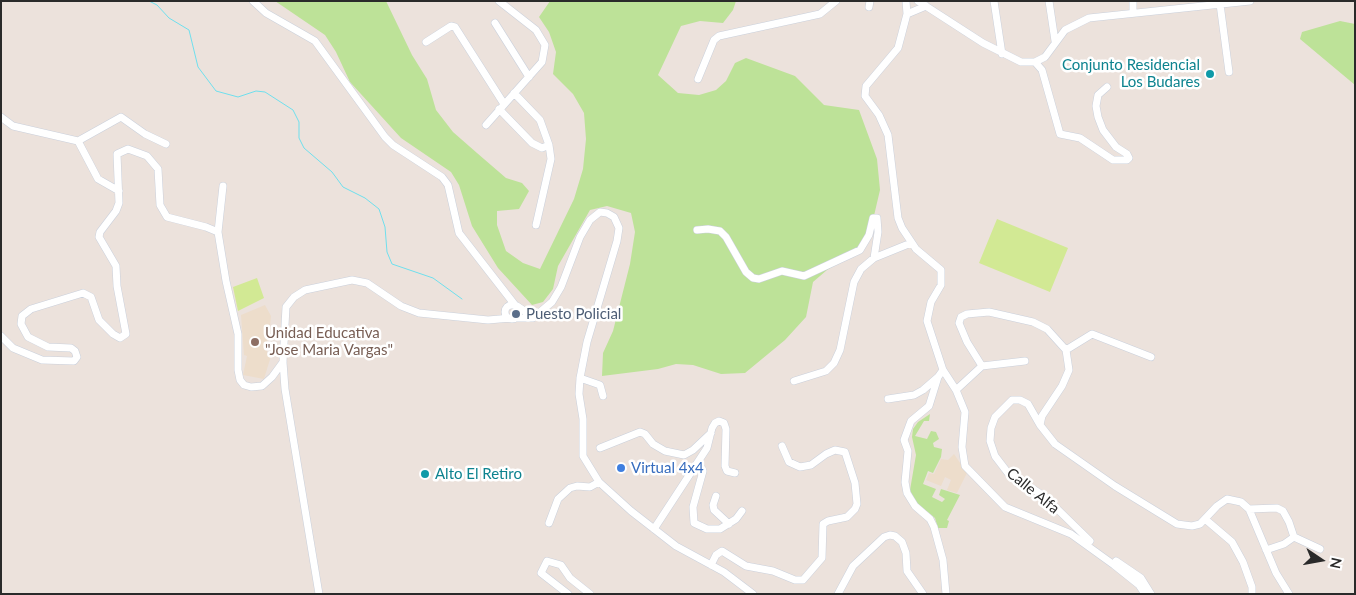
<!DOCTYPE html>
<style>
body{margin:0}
#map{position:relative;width:1356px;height:595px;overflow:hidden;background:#ece2dc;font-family:Lato,sans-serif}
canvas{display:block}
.frame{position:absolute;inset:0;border:2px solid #2a2a2a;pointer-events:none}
.north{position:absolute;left:1296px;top:535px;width:50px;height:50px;-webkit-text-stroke:4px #fff;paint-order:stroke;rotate:102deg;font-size:14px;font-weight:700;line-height:20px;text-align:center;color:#2a2a2a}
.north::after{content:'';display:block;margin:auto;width:18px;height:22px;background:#2a2a2a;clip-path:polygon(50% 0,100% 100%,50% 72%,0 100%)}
</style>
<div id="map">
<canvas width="1356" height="595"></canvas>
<div class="frame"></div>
<div class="north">N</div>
</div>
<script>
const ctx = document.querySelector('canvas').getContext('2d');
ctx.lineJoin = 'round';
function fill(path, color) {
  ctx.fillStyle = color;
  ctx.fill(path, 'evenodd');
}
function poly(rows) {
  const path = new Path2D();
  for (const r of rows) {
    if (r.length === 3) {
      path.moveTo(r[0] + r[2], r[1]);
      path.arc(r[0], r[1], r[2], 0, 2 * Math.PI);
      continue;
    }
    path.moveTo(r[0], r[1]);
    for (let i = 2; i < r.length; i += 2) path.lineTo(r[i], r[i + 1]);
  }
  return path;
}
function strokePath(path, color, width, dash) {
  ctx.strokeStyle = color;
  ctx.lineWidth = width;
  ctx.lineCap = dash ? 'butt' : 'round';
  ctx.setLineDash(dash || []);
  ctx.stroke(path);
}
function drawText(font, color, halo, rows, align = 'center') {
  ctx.font = font + ' Lato,sans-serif';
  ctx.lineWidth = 5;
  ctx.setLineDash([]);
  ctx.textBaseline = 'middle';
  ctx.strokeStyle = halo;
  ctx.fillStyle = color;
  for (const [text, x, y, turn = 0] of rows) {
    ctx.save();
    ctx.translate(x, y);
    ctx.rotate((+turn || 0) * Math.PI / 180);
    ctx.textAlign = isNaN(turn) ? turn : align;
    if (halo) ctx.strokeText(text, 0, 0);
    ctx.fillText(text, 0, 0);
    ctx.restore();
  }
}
const education = poly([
 [265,305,271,316,270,327,267,329,267,353,271,356,264,379,243,375,247,356,244,355,241,315],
 [954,454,967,473,957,493,947,490,951,480,945,477,941,486,926,480,929,473,934,474,941,459,948,460]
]);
const green = poly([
 [275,1,386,1,412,55,427,79,436,110,453,132,477,153,506,178,522,183,529,191,519,209,497,211,497,225,506,251,523,263,540,269,574,199,583,169,586,139,584,113,573,94,553,74,556,52,549,32,539,17,548,4,550,1,736,1,733,10,723,23,700,21,681,26,658,75,678,93,699,95,716,90,726,81,735,63,746,58,795,76,824,105,859,110,877,159,880,190,869,237,845,259,827,270,813,282,806,317,785,340,745,373,721,374,693,365,676,364,658,369,602,376,603,353,613,331,630,264,635,232,631,213,607,206,590,210,558,266,553,289,543,302,532,305,498,268,472,226,459,185,451,172,401,138,350,82,336,52,325,35],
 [1340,21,1355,24,1355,85,1300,39,1302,32],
 [930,414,929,421,924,421,915,436,927,439,931,431,936,432,939,439,933,443,934,447,942,449,941,457,933,473,928,471,923,484,936,489,932,497,942,502,945,499,939,495,941,489,960,495,947,520,949,521,947,528,938,528,935,518,915,502,910,490,916,455,912,437,913,429,918,422]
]);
const pitch = poly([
 [997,219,1068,248,1050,292,979,263],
 [257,278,264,298,238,311,233,287]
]);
const stream = poly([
 [149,1,157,5,169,18,189,30,198,67,216,91,238,97,256,91,265,92,293,110,299,122,299,138,304,148,332,172,343,187,365,198,379,209,385,227,387,252,392,264,433,278,462,299]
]);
const minor = poly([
 [253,1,266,13,315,41,385,137,393,145,442,177,448,185,459,233,515,305],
 [906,1,907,14,898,48,866,86,865,96,879,115,888,135,898,218,902,228,916,249,941,270,941,285,931,302,927,321,943,370,956,390,965,412,962,447,965,466,1005,507,1071,534,1114,565,1139,585,1145,594],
 [918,1,983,43,1021,62,1035,62,1045,57,1065,30,1089,18,1250,1],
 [994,1,1002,54],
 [1049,1,1055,41],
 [1133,1,1133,12],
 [1220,4,1229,72],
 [869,7,870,1],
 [907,14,926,6],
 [495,23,529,77],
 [426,42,451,26,455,27,504,104],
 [1035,62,1042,70,1060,134,1080,138,1113,160,1127,160,1129,158,1127,154,1116,147,1103,130,1098,117,1096,106,1098,95,1107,87],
 [698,79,714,40,719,36,820,14,836,1],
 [499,109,532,143,542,148,549,145,540,120,514,93],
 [1,117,13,126,78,141],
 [486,125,542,62,545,45,536,30,499,1],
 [119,191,98,179,78,141,121,117,145,134,166,144],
 [536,225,551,159,549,145],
 [697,230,708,229,720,231,726,237,746,272,753,278,759,279,782,271,804,276,860,250,869,235,873,218,877,218,878,232,874,258],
 [218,232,223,186],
 [512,312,7],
 [517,306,529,314,539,313],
 [513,318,533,318,552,302,561,287,580,237,590,220,600,212,607,213,614,217,619,228,617,241,587,342,580,378,579,394,583,419,583,456,599,482,631,511,676,546,724,572,753,594],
 [1,336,13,348,42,360,74,361,77,357,75,351,71,348,48,347,28,337,21,324,22,316,31,309,83,293,91,297,99,320,113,334,120,338,126,334,117,286,116,266,99,237,100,232,116,211,119,203,117,154,128,149,147,156,158,169,160,205,167,217,206,227,218,232,226,281,238,334,238,370,240,380,244,385,251,387,262,386,272,377,283,362],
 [1066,350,1092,334,1151,357],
 [982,366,967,342,959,323,961,317,967,314,989,312,1033,322,1047,329,1066,350,1069,370,1062,386,1042,416,1040,425,1055,444,1115,486,1177,524,1192,526,1200,524,1217,506,1227,499,1241,502,1249,509,1276,573,1289,594],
 [943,370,938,377,929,406,911,421,904,440,908,451,905,482,907,493,915,506,930,519,934,527,943,560,946,594],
 [580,378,600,385,603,396],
 [794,381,826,371,834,363,840,350,854,282,861,269,874,258,911,243],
 [956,390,982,366,1025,361],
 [888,399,914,395,923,390,938,377],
 [1040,425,1028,404,1020,400,1012,400,995,417,991,428,990,441,995,456,1008,473,1044,496,1090,541],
 [600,448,640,432,645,434,653,444,665,451,684,455,693,450,711,433],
 [696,466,701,467,703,471,693,507,694,523,707,529,720,529,736,519,742,511],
 [716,496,713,505,714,510,729,524],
 [1249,509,1277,508,1283,511,1289,522,1294,537,1284,544,1266,550],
 [1205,519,1232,542,1243,562,1252,587,1252,594],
 [549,523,558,499,570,488,577,486,590,487,599,482],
 [654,529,707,448,712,428,715,423,719,421,724,423,726,429,725,466,727,471,735,473],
 [1294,537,1320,549],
 [1116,561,1141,578,1151,594],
 [711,565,716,555,722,551,746,566,773,571,795,580,803,580,822,558,823,524,828,521,847,517,855,509,857,504,855,483,845,452,835,450,826,454,811,465,800,467,789,462,782,446],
 [319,594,285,389,283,362,286,307,294,297,305,290,352,280,367,283,401,306,419,313,488,320,511,318],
 [568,594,541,573,547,561,561,565,570,578,590,594],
 [838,594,853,566,884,537,890,535,895,536,902,542,906,553,907,571,923,594]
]);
const markers = [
 [1210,74,5,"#0f9aa8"],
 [516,314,5,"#5c6f8a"],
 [255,342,5,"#8d6e63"],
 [621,468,5,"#3f7fe0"],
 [425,474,5,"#0f9aa8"]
];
const cultureNames = [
 ["Conjunto Residencial",1200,65],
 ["Los Budares",1200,82],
 ["Alto El Retiro",435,474,"left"]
];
const serviceNames = [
 ["Puesto Policial",526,314]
];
const educationNames = [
 ["Unidad Educativa",265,333],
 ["\"Jose Maria Vargas\"",265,350]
];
const shopNames = [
 ["Virtual 4x4",631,468]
];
const streetNames = [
 ["Calle Alfa",1033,491,39]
];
fill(education, '#edddcb');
fill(green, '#bde298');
fill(pitch, '#d2e994');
strokePath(stream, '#6fdfed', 1);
strokePath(minor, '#cad0db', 8);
strokePath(minor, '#fff', 7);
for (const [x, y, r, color] of markers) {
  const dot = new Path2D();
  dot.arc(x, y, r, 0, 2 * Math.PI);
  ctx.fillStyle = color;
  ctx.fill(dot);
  strokePath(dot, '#fff', 2);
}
drawText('15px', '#0d838f', '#fff', cultureNames, 'right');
drawText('15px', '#4e5e75', '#fff', serviceNames, 'left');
drawText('15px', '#785e54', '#fff', educationNames, 'left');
drawText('15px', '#366cbe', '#fff', shopNames, 'left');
drawText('15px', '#2a2a2a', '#fff', streetNames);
</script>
